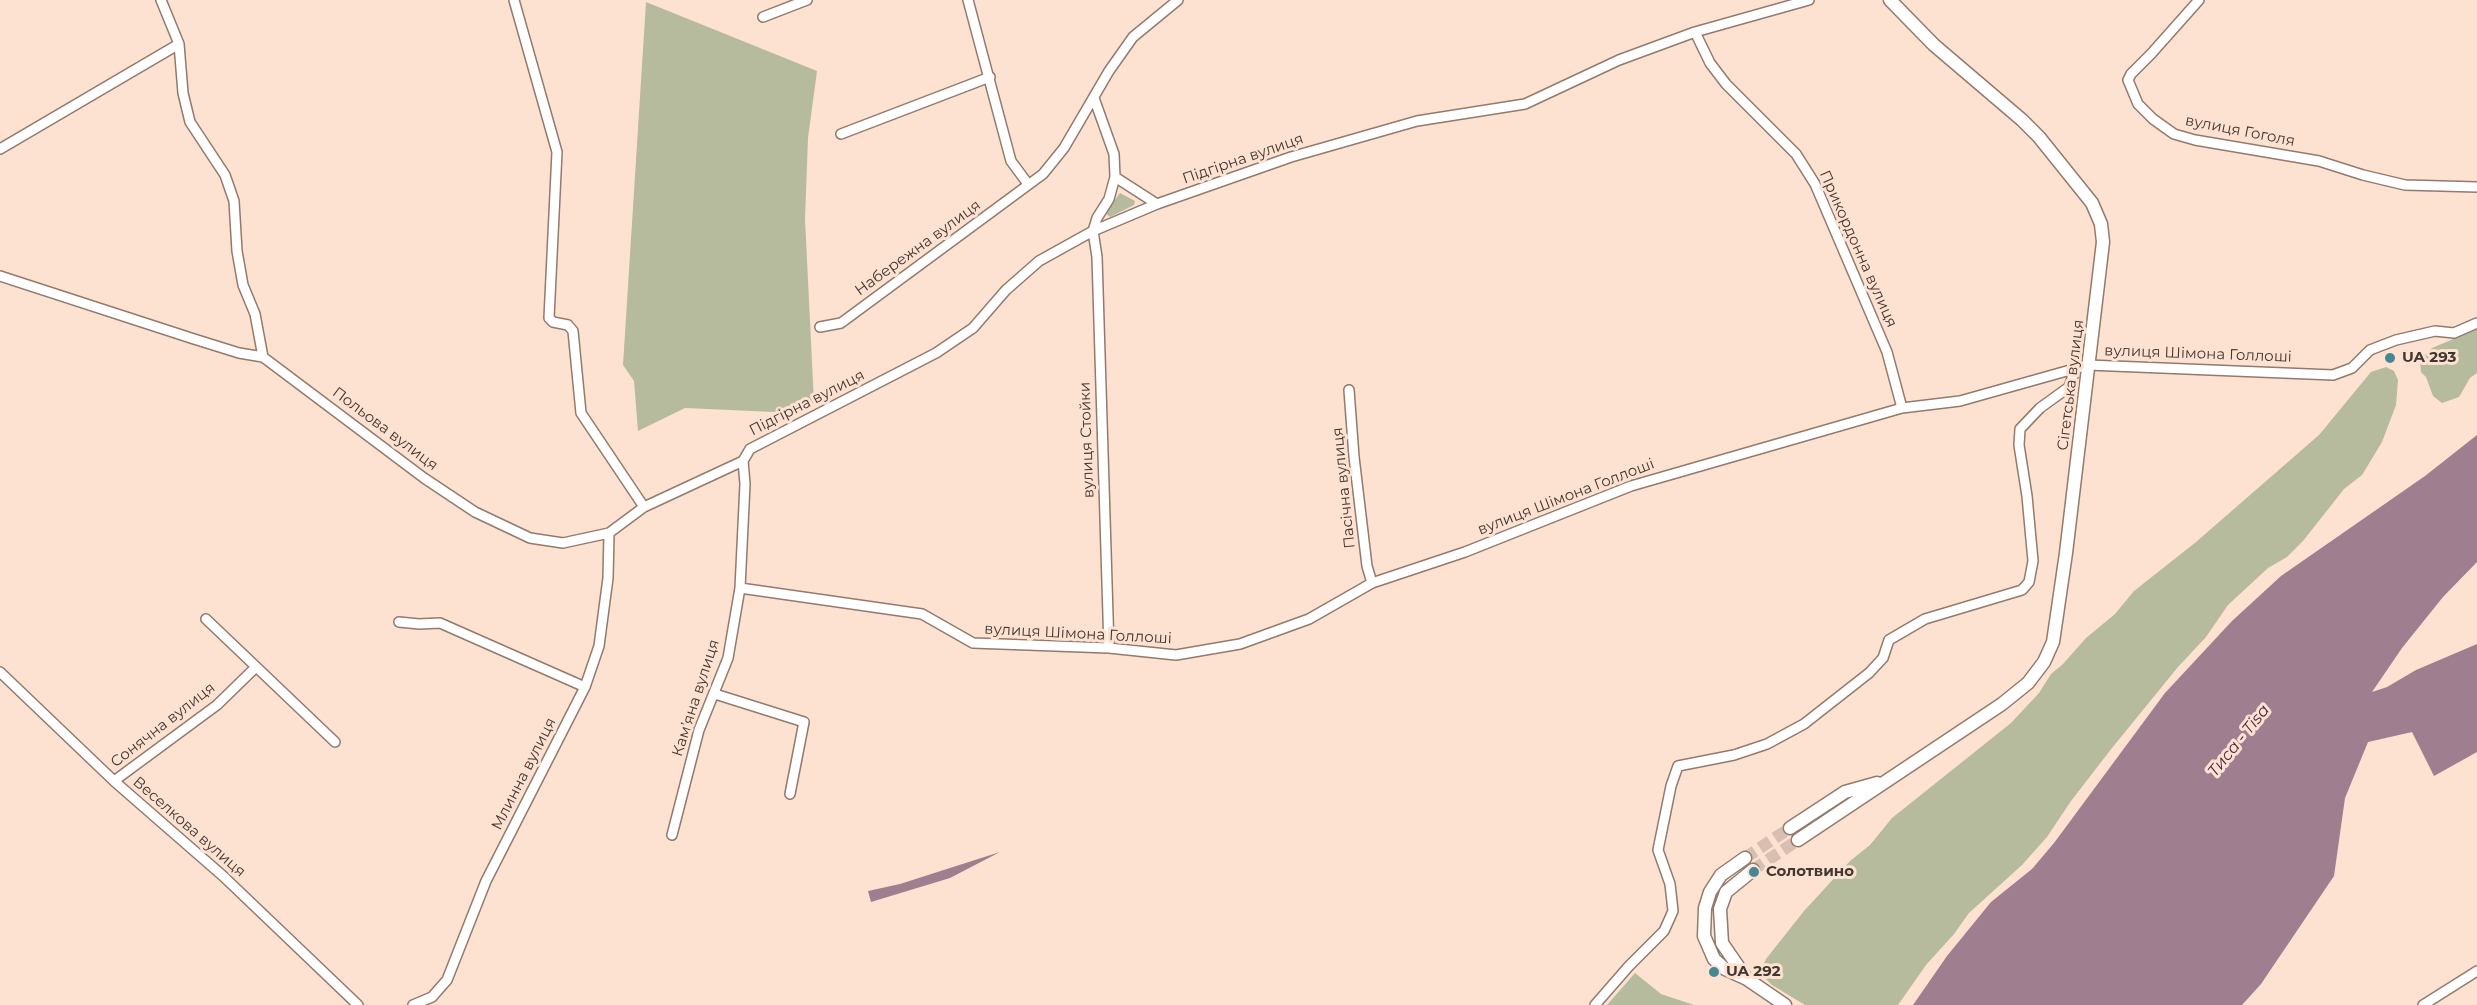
<!DOCTYPE html>
<meta charset="utf-8">
<style>
body{margin:0}
canvas{display:block;background:#fde1d1}
</style>
<canvas width="2477" height="1005"></canvas>
<script>
const ctx = document.querySelector('canvas').getContext('2d');
ctx.lineJoin = 'round';
function fill(path, color) {
  ctx.fillStyle = color;
  ctx.fill(path, 'evenodd');
}
function poly(rows) {
  const path = new Path2D();
  for (const r of rows) {
    path.moveTo(r[0], r[1]);
    for (let i = 2; i < r.length; i += 2) path.lineTo(r[i], r[i + 1]);
  }
  return path;
}
function strokePath(path, color, width, dash) {
  ctx.strokeStyle = color;
  ctx.lineWidth = width;
  ctx.lineCap = dash ? 'butt' : 'round';
  ctx.setLineDash(dash || []);
  ctx.stroke(path);
}
function drawText(font, color, halo, rows, align = 'center') {
  ctx.font = font + ' Montserrat,sans-serif';
  ctx.lineWidth = 6;
  ctx.setLineDash([]);
  ctx.textBaseline = 'middle';
  ctx.strokeStyle = halo;
  ctx.fillStyle = color;
  for (const [text, x, y, turn = 0] of rows) {
    ctx.save();
    ctx.translate(x, y);
    ctx.rotate((+turn || 0) * Math.PI / 180);
    ctx.textAlign = isNaN(turn) ? turn : align;
    if (halo) ctx.strokeText(text, 0, 0);
    ctx.fillText(text, 0, 0);
    ctx.restore();
  }
}
const green = poly([
 [646,2,817,71,808,138,805,219,814,403,774,412,685,408,638,431,634,381,623,365],
 [1120,193,1135,201,1134,205,1110,217,1105,213],
 [2477,329,2477,373,2470,378,2459,397,2442,403,2433,396,2426,377,2421,372,2420,360,2432,348],
 [2386,367,2394,371,2398,380,2396,405,2382,442,2362,475,2344,489,2303,541,2287,557,2268,568,2228,605,2206,637,2178,667,2112,748,2071,801,2047,837,2022,865,1969,913,1954,934,1926,965,1898,1005,1805,1005,1772,985,1760,973,1766,959,1804,911,1850,861,1870,845,1892,818,2011,723,2039,693,2051,674,2063,664,2086,638,2115,614,2134,591,2196,542,2319,435,2371,372],
 [1635,973,1661,994,1694,1005,1607,1005]
]);
const water = poly([
 [2477,435,2477,562,2443,597,2402,648,2372,692,2387,687,2416,670,2477,644,2477,752,2434,776,2412,732,2368,742,2345,798,2334,876,2261,984,2242,1005,1913,1005,1947,956,1991,902,2032,869,2054,843,2165,693,2232,621,2281,576,2425,476],
 [1000,852,950,878,871,902,868,891,900,884]
]);
const tertiaryTunnel = poly([
 [1745,858,1790,828],
 [1753,870,1798,840]
]);
const minor = poly([
 [161,0,179,44,183,93,190,122,225,175,234,201,237,251,243,285,255,314,263,357],
 [514,0,557,152,549,318,553,322,568,325,573,331,581,413,644,507],
 [968,0,1011,161,1028,184],
 [2199,0,2151,54,2131,74,2128,80,2138,104,2153,119,2174,134,2195,140,2319,161,2363,175,2405,185,2477,187],
 [763,17,807,0],
 [1695,32,1710,63,1726,84,1796,154,1815,184,1887,352,1902,408],
 [1094,98,1114,154,1115,177,1109,199,1097,218,1093,231,1097,257,1109,648],
 [841,134,990,77],
 [0,149,179,44],
 [1115,177,1157,204],
 [0,276,194,339,239,353,263,357,424,478,475,512,530,538,563,543,609,533,644,507,743,461],
 [820,327,841,323,1043,174,1064,148,1109,71,1133,37,1178,0],
 [1349,390,1354,457,1367,566,1372,583],
 [743,461,750,449,936,353,973,328,1006,290,1039,261,1093,231,1157,204,1291,157,1417,121,1525,104,1619,60,1695,32,1809,0],
 [740,588,922,614,973,643,1109,648,1176,655,1240,644,1309,619,1372,583,1465,552,1631,486,1902,408,1960,401,2088,365,2333,375,2352,368,2370,350,2396,340,2435,331,2454,333,2477,323],
 [206,619,335,742],
 [399,622,419,624,440,623,585,687],
 [0,672,114,781,223,876,358,1005],
 [715,694,804,722,790,794],
 [114,781,217,705,256,667],
 [672,835,699,730,728,658,740,588,745,484,743,461],
 [413,1005,432,997,447,980,486,881,585,687,599,646,608,578,609,533],
 [1595,1005,1629,966,1664,931,1673,911,1670,884,1658,850,1671,786,1678,766,1734,755,1767,744,1804,724,1869,673,1883,658,1889,640,1925,619,2022,590,2029,582,2033,561,2027,496,2019,445,2020,429,2040,408,2069,387,2076,367],
 [2423,1005,2477,971]
]);
const tertiary = poly([
 [1790,828,1845,792,1877,783],
 [1798,840,2002,704,2028,683,2044,662,2053,642,2066,553,2103,242,2101,224,2092,203,2039,137,2022,120,1934,45,1890,0],
 [1745,858,1721,875,1710,892,1705,908,1704,936,1714,959,1725,969,1747,979,1785,1005],
 [1746,978,1722,943,1720,909,1726,892,1753,870]
]);
const markers = [
 [2390,358,6,"#448896"],
 [1754,872,6,"#448896"],
 [1714,972,6,"#448896"]
];
const streetNames = [
 ["вулиця Гоголя",2240,131,11],
 ["Підгірна вулиця",1243,159,-19],
 ["Набережна вулиця",918,248,-36],
 ["Прикордонна вулиця",1858,249,66],
 ["вулиця Шімона Голлоші",2198,354,2],
 ["Сігетська вулиця",2071,385,-83],
 ["Підгірна вулиця",807,403,-27],
 ["Польова вулиця",385,429,37],
 ["вулиця Стойки",1087,440,-92],
 ["Пасічна вулиця",1344,488,-96],
 ["вулиця Шімона Голлоші",1566,497,-21],
 ["вулиця Шімона Голлоші",1078,634,3],
 ["Камʼяна вулиця",696,698,-72],
 ["Сонячна вулиця",163,725,-38],
 ["Млинна вулиця",524,774,-63],
 ["Веселкова вулиця",189,827,41]
];
const poiNames = [
 ["UA 293",2402,358],
 ["Солотвино",1766,872],
 ["UA 292",1726,972]
];
const waterNames = [
 ["Тиса - Tisa",2239,741,-51]
];
fill(green, '#b6bb9e');
fill(water, '#9e7e8f');
strokePath(tertiaryTunnel, '#d8bfb1', 12, [12, 6]);
strokePath(minor, '#937a6c', 12);
strokePath(tertiary, '#937a6c', 15);
strokePath(minor, '#fff', 9);
strokePath(tertiary, '#fff', 12);
for (const [x, y, r, color] of markers) {
  const dot = new Path2D();
  dot.arc(x, y, r, 0, 2 * Math.PI);
  ctx.fillStyle = color;
  ctx.fill(dot);
  strokePath(dot, '#fde1d1', 2);
}
drawText('15px', '#423630', '#fde1d1', streetNames);
drawText('bold 15px', '#423630', '#fde1d1', poiNames, 'left');
drawText('italic 16px', '#52253f', '#fde1d1', waterNames);
</script>
